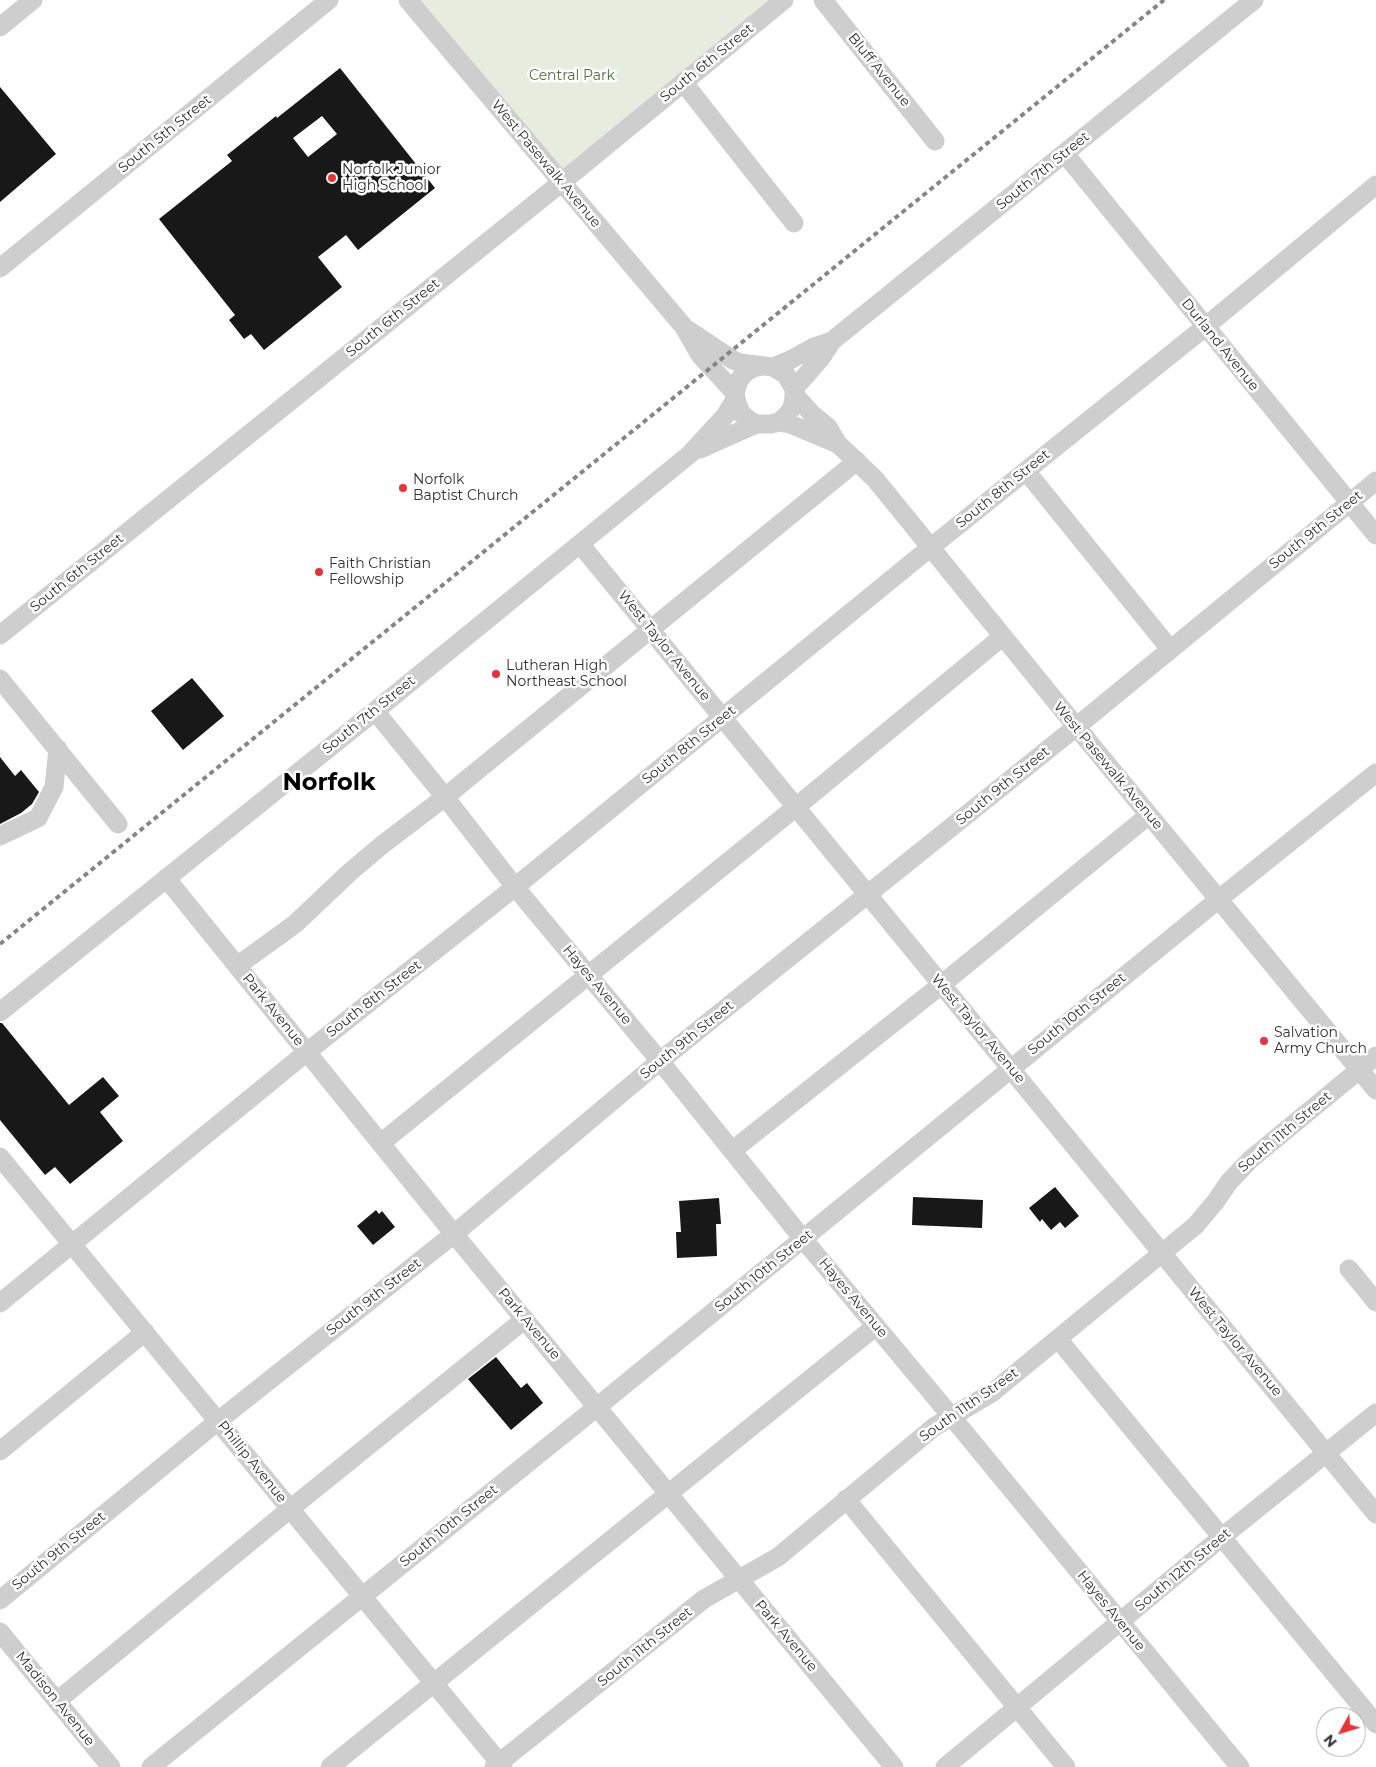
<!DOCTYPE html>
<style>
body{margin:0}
#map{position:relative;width:1376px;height:1767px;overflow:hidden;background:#fff;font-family:Montserrat,sans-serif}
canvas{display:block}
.north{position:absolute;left:1316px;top:1707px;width:50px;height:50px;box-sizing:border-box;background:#fff;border:1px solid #adadad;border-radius:50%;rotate:231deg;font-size:14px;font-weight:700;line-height:20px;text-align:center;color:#313131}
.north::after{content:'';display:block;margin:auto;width:18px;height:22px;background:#e83233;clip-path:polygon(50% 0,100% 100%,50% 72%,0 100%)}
</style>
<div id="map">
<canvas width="1376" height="1767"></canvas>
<div class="north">N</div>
</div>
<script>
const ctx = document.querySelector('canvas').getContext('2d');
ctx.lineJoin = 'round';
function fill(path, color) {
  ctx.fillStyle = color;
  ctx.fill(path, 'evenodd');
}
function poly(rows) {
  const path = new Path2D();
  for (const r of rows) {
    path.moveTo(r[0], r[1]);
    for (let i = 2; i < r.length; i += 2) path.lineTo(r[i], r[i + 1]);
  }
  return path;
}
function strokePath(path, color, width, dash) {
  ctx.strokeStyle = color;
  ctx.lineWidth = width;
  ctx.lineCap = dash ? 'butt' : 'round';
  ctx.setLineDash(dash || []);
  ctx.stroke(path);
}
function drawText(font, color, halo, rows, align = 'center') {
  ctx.font = font + ' Montserrat,sans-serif';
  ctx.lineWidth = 5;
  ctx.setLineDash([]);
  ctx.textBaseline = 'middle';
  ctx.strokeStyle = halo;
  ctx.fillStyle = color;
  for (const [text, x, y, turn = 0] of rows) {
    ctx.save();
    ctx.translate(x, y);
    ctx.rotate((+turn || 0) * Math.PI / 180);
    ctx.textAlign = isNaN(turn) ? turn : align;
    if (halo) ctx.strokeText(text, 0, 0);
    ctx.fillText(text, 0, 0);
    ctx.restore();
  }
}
const green = poly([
 [408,0,784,0,562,182]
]);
const building = poly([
 [340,68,435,188,358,250,346,235,318,257,342,287,264,350,251,334,244,339,229,320,235,315,159,219,232,161,227,155,276,116,277,118],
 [322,116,337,134,308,157,293,138],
 [0,87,56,154,0,202],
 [192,678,224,716,183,750,151,711],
 [0,757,15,776,21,770,39,792,32,804,21,813,0,824],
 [0,1023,2,1023,69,1105,103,1077,119,1096,100,1112,123,1141,70,1184,55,1167,45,1175,0,1120],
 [1055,1187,1079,1216,1065,1228,1060,1222,1051,1230,1042,1219,1040,1222,1029,1208],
 [913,1197,983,1200,982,1228,912,1225],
 [719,1198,721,1224,716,1224,717,1256,677,1258,676,1232,681,1232,679,1201],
 [376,1210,379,1214,382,1211,395,1227,373,1245,357,1226],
 [496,1357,521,1388,527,1383,543,1403,511,1430,468,1379]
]);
const minor = poly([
 [408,0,684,327,700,355,735,393],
 [823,0,935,141],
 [0,27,33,0],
 [683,82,794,223],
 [1065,154,1376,535],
 [0,268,329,0],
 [688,330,733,360,740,363,773,367,786,375,794,389,794,398,792,408,786,416,779,422,771,424,756,424,749,420,742,414,738,406,736,398,735,393,739,380,745,373,753,368,762,366],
 [773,367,790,360,814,347,832,341],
 [794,389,821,358,832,341,1254,0],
 [794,394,812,414,828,427,838,444,875,479,1088,741,1376,1090],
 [779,422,790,424,838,444],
 [700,449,756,424],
 [1026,471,1170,649],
 [580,544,1376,1514],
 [0,635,562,182,784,0],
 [0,679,118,824],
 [375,711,445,797,515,887,660,1061,803,1239,951,1416,1240,1767],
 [0,836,38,818,54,787,58,749],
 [166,878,454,1234,894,1767],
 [237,966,295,924,350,872,382,845,445,797,857,461],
 [0,1012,375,711,690,454,725,416,736,398],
 [381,1143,796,807,1002,637],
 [733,1150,941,985,1149,815],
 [0,1157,503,1767],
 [1349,1269,1376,1302],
 [0,1303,307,1052,515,887,915,560,1205,327,1376,185],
 [1058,1339,1376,1724],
 [0,1451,145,1332],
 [846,1499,1066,1767],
 [0,1600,218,1421,454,1234,660,1061,1076,727,1376,481],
 [0,1632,111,1767],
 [57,1701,290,1509,525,1319],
 [151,1767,597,1407,1219,899,1376,773],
 [330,1767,876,1326],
 [494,1767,704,1599,778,1557,934,1427,993,1392,1196,1225,1216,1201,1229,1182,1251,1159,1376,1056],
 [945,1767,1222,1537,1376,1413]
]);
const rail = poly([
 [0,944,1164,0]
]);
const markers = [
 [332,178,5,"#e83233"],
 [403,488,5,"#e83233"],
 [319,572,5,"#e83233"],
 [496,674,5,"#e83233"],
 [1264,1041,5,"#e83233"]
];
const streetNames = [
 ["South 6th Street",707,63,-39],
 ["Bluff Avenue",879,70,51],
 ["South 5th Street",165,134,-39],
 ["West Pasewalk Avenue",546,164,50],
 ["South 7th Street",1043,171,-39],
 ["South 6th Street",393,318,-39],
 ["Durland Avenue",1220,345,51],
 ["South 8th Street",1003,489,-39],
 ["South 9th Street",1316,530,-39],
 ["South 6th Street",77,573,-39],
 ["West Taylor Avenue",664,646,51],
 ["South 7th Street",369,715,-39],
 ["South 8th Street",689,745,-39],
 ["West Pasewalk Avenue",1108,766,50],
 ["South 9th Street",1003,786,-39],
 ["Hayes Avenue",597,985,50],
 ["South 8th Street",374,999,-38],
 ["Park Avenue",273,1010,51],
 ["South 10th Street",1077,1014,-39],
 ["West Taylor Avenue",978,1029,50],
 ["South 9th Street",687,1040,-39],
 ["South 11th Street",1285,1132,-40],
 ["South 10th Street",764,1271,-39],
 ["South 9th Street",374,1297,-38],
 ["Hayes Avenue",853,1298,50],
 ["Park Avenue",529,1324,50],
 ["West Taylor Avenue",1235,1342,50],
 ["South 11th Street",969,1405,-35],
 ["Phillip Avenue",252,1462,51],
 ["South 10th Street",449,1526,-39],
 ["South 9th Street",59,1551,-39],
 ["South 12th Street",1183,1570,-40],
 ["Hayes Avenue",1111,1611,51],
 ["Park Avenue",786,1636,50],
 ["South 11th Street",645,1647,-39],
 ["Madison Avenue",55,1699,51]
];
const parkNames = [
 ["Central Park",572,76]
];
const poiNames = [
 ["Norfolk Junior",342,170],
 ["High School",342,186],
 ["Norfolk",413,480],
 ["Baptist Church",413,496],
 ["Faith Christian",329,564],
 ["Fellowship",329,580],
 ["Lutheran High",506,666],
 ["Northeast School",506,682],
 ["Salvation",1274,1033],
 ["Army Church",1274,1049]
];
const townNames = [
 ["Norfolk",329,783]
];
fill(green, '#e6eddf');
fill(building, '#181818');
strokePath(minor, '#cecece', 19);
strokePath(rail, '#868686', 4, [5, 4]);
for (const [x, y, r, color] of markers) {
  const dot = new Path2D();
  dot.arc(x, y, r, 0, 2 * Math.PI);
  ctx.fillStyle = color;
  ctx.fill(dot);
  strokePath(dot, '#fff', 2);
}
drawText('14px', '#313131', '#fff', streetNames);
drawText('14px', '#506e3c', '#fff', parkNames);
drawText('14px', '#313131', '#fff', poiNames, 'left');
drawText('bold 24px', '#000', '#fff', townNames);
</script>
